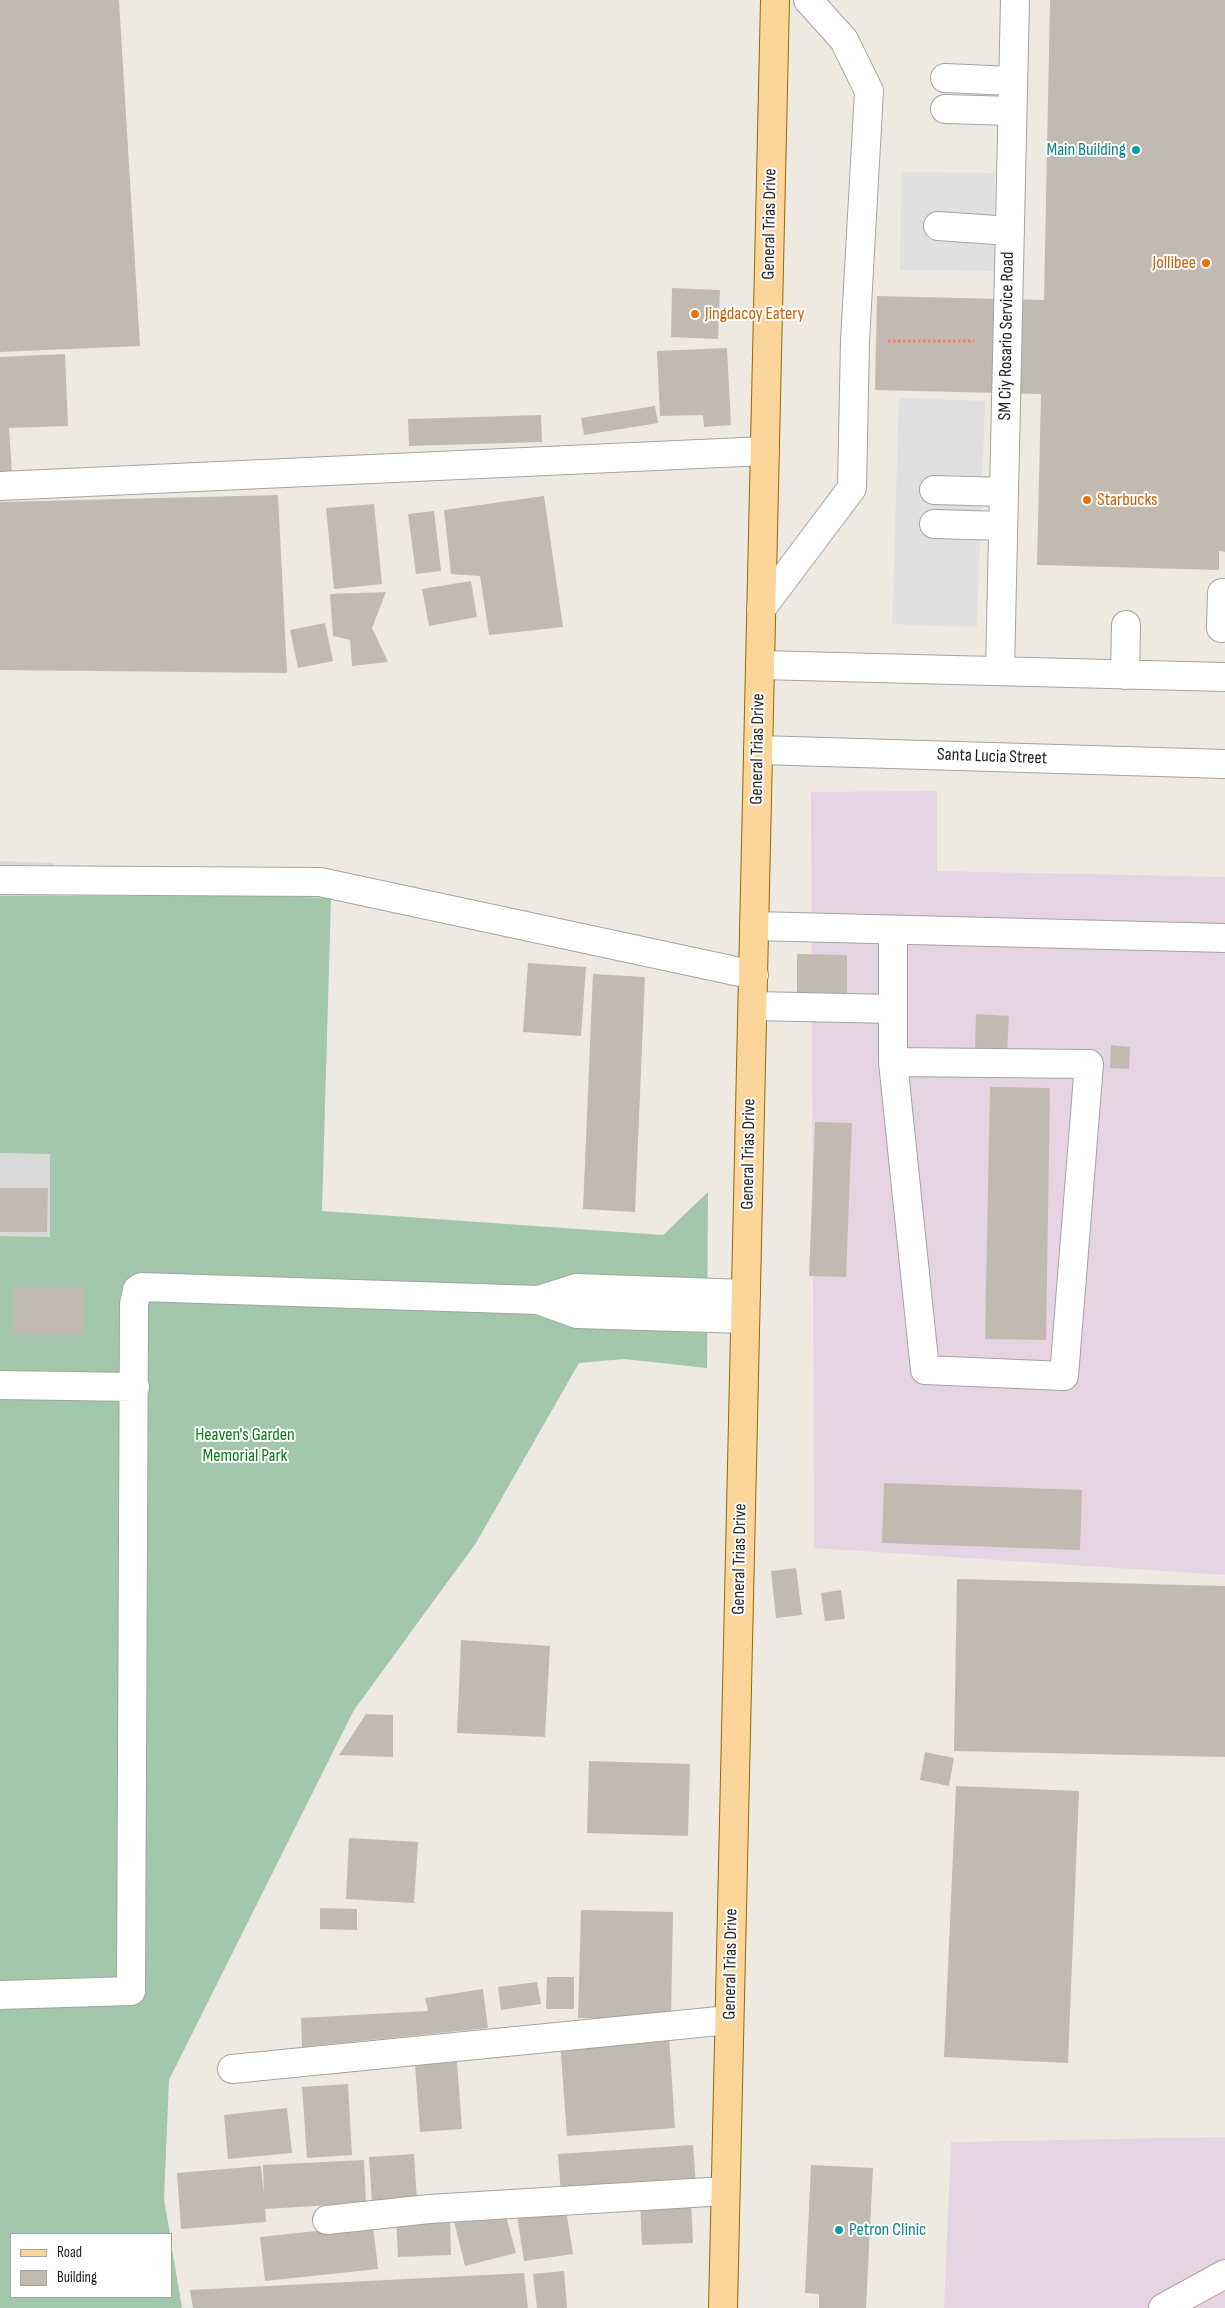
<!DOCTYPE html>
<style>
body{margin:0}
#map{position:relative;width:1225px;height:2308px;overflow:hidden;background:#eeeae2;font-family:"Sofia Sans Condensed",sans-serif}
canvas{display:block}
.legend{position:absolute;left:10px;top:2233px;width:162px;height:65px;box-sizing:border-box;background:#fff;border:1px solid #a4a4a4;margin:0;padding:6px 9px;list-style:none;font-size:15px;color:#1c1c1c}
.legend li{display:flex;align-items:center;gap:10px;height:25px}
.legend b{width:25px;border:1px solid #a4a4a4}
</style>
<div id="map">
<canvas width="1225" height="2308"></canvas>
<ul class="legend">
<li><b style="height:6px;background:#fbd599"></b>Road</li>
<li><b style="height:14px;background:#c2bab1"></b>Building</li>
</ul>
</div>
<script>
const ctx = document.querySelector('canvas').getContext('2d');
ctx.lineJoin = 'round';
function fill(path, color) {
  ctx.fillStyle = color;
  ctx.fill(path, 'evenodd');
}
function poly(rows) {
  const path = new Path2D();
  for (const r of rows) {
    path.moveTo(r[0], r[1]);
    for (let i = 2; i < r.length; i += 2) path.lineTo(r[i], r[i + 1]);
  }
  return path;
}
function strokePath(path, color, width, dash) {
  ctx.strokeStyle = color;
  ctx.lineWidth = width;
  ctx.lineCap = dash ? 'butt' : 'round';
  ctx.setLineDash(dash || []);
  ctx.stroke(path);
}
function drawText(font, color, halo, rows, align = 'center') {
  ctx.font = font + ' "Sofia Sans Condensed",sans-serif';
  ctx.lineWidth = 4;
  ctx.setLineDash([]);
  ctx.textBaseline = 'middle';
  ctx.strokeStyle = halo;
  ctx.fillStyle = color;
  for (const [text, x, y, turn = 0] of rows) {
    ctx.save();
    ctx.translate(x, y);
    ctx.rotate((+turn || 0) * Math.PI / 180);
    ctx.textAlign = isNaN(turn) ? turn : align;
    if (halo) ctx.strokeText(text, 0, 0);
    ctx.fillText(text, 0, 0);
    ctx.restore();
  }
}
const residential = poly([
 [0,861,54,863,55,896,0,896],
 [0,1153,50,1153,50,1237,0,1236]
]);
const industrial = poly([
 [937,791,937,871,1225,877,1225,1575,814,1548,811,792],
 [1225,2137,1225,2308,944,2308,951,2142]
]);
const cemetery = poly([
 [243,895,331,898,322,1211,663,1235,708,1192,707,1368,624,1359,579,1363,476,1543,354,1710,169,2080,164,2199,170,2234,11,2234,11,2297,171,2297,171,2243,182,2308,0,2308,0,1236,50,1237,50,1154,0,1153,0,896]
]);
const parking = poly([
 [901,172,995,173,994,271,900,270],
 [899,398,985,401,977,627,892,624]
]);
const building = poly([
 [0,0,119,0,140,346,0,352],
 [1050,0,1225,0,1225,552,1219,551,1219,570,1037,565,1041,394,875,390,877,296,1044,300],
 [672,288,720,290,718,339,671,337],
 [727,348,731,425,704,427,703,415,660,416,657,351],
 [65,354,68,426,9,428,12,473,0,473,0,357],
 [655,406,658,423,584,435,581,418],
 [541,415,542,442,409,446,408,419],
 [278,495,287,673,0,670,0,502],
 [544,496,563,627,489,635,480,576,451,574,444,510],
 [374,504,382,584,334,589,326,508],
 [434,511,441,571,416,574,408,514],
 [471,581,477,617,429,626,422,589],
 [386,592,372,628,388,662,352,666,350,640,333,636,330,594],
 [325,623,333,661,298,668,290,630],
 [797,954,847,955,847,993,797,993],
 [528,963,586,967,581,1036,523,1032],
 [593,974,645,977,635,1212,583,1209],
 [976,1014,1009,1016,1007,1052,975,1050],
 [1111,1045,1130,1047,1129,1069,1110,1068],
 [990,1087,1050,1088,1046,1340,985,1339],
 [815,1122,852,1123,846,1277,809,1276],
 [0,1188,48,1188,47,1232,0,1232],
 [13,1287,84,1287,84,1334,13,1334],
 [884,1483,1082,1490,1080,1550,882,1543],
 [796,1568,802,1615,776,1618,771,1571],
 [957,1579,1225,1586,1225,1757,954,1751],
 [841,1590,845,1619,825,1621,821,1593],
 [461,1640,550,1646,545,1737,457,1733],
 [366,1714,393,1715,393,1757,339,1755],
 [925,1752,954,1758,949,1786,920,1780],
 [589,1761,690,1764,688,1836,587,1833],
 [956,1786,1079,1791,1068,2063,944,2057],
 [349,1838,418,1842,414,1903,346,1899],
 [320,1908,357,1909,357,1930,320,1929],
 [581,1910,673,1912,671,2020,578,2018],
 [547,1977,574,1977,574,2009,546,2009],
 [537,1982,541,2004,501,2010,498,1987],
 [483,1989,488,2028,302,2047,301,2018,428,2011,425,1998],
 [669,2035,675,2128,567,2136,560,2042],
 [457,2062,462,2129,420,2132,415,2065],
 [348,2084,352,2155,307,2158,302,2087],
 [287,2108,292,2153,228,2159,224,2115],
 [693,2145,696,2185,561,2194,558,2154],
 [414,2154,417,2200,372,2202,369,2157],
 [364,2160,366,2203,265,2209,266,2222,181,2229,177,2173,261,2166,264,2196,263,2165],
 [811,2165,873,2168,866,2308,819,2308,819,2294,805,2293],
 [691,2200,693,2243,642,2245,640,2201],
 [504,2209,516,2253,465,2266,454,2221],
 [566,2209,573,2254,524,2261,517,2216],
 [450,2216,451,2255,398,2257,396,2218],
 [373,2225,378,2269,265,2281,260,2237],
 [564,2271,567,2308,537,2308,533,2274],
 [524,2273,528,2308,193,2308,190,2290]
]);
const path = poly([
 [888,341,974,341]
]);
const minor = poly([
 [945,78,1013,81],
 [945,109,1012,111],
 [938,226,1010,231],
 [0,486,765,451],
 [934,490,1004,492],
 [934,524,1003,526],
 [761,609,852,488,855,341,869,91,844,40,808,0],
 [1221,628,1222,593],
 [760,665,1225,677],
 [1000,671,1015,0],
 [1125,675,1126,625],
 [758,750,1225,764],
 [0,880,320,882,754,975],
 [754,926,1225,938],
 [893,931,893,1062,925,1370,1064,1376,1089,1064,893,1062],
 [753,1006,893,1009],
 [538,1300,576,1288,746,1294],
 [0,1385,135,1387],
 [0,1995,131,1991,134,1304,137,1290,141,1287,538,1300,577,1314,745,1319],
 [232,2069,729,2020],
 [327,2220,429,2209,725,2191],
 [1163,2308,1225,2274]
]);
const major = poly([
 [723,2308,775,0]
]);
const markers = [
 [1136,150,5,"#0f9aa8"],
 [1206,263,5,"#e8710a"],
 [695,314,5,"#e8710a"],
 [1087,500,5,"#e8710a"],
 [839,2230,5,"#0f9aa8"]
];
const cultureNames = [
 ["Main Building",1126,150],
 ["Petron Clinic",849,2230,"left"]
];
const streetNames = [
 ["General Trias Drive",770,224,-89],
 ["SM Ciy Rosario Service Road",1007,336,-89],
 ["General Trias Drive",758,749,-89],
 ["Santa Lucia Street",992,757,2],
 ["General Trias Drive",749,1154,-89],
 ["General Trias Drive",740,1559,-89],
 ["General Trias Drive",731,1964,-89]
];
const foodNames = [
 ["Jollibee",1196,263,"right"],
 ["Jingdacoy Eatery",705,314],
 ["Starbucks",1097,500]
];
const parkNames = [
 ["Heaven's Garden",245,1435],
 ["Memorial Park",245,1456]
];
fill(residential, '#dad9d9');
fill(industrial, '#e7d4e3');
fill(cemetery, '#a3c7aa');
fill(parking, '#e0e0e0');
fill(building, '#c2bab1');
strokePath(minor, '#a3a3a3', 30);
strokePath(major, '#946900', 30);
strokePath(path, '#f97c67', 3, [2.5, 2.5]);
strokePath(minor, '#fff', 28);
strokePath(major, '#fbd599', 28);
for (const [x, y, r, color] of markers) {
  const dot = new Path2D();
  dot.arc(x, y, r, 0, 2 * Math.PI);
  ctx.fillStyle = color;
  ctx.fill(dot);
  strokePath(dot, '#fff', 2);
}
drawText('18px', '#0d838f', '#fff', cultureNames, 'right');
drawText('18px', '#1c1c1c', '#fff', streetNames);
drawText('18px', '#c56008', '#fff', foodNames, 'left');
drawText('18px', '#0b7919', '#fff', parkNames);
</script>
